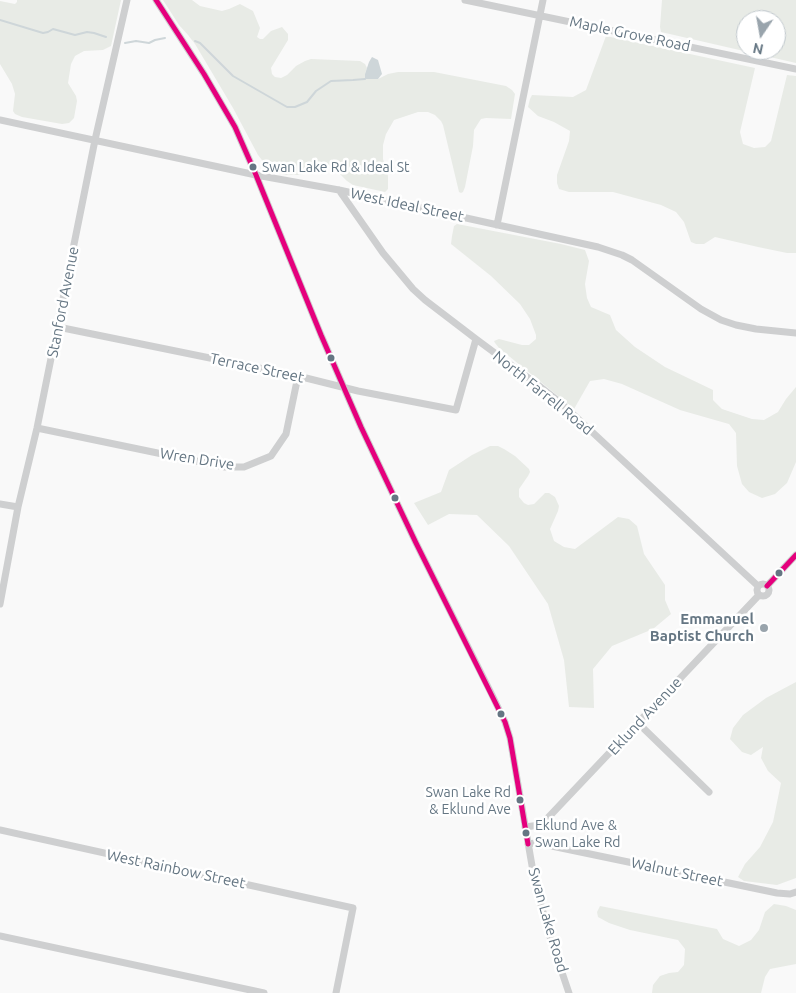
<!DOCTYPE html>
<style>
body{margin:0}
#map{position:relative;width:796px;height:993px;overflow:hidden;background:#f9f9f9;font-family:Ubuntu,sans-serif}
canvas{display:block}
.north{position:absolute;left:736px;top:10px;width:50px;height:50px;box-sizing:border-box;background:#fff;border:1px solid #c1c8cd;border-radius:50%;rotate:192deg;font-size:14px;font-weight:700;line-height:20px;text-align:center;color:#657683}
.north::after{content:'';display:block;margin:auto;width:18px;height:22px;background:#99a4ac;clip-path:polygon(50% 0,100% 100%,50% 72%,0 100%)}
</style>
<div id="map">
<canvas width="796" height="993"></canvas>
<div class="north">N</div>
</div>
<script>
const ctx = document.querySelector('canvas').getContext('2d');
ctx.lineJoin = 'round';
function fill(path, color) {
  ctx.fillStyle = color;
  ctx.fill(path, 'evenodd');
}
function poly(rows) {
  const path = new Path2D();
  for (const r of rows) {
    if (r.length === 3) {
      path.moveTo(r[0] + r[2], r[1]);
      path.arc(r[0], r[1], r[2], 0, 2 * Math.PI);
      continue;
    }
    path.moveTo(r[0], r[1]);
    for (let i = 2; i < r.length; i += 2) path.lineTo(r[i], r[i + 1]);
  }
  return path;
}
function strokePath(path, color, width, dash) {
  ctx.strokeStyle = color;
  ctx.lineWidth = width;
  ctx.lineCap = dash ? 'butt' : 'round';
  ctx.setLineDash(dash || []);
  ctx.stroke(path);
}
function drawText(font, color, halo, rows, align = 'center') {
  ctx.font = font + ' Ubuntu,sans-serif';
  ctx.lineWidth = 5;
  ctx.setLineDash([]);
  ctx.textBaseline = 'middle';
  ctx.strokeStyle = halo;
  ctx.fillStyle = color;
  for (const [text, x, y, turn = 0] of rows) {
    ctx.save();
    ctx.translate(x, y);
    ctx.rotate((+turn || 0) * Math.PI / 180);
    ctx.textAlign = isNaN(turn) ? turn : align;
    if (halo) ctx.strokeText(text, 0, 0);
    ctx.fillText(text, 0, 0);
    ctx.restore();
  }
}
const green = poly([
 [17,0,121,0,111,46,103,50,84,51,75,56,71,64,68,83,76,96,77,101,74,118,69,123,62,124,22,117,15,114,13,111,15,94,12,84,0,64,0,1,15,4,17,2],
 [163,0,192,0,200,6,222,11,229,9,240,4,253,11,260,28,257,37,260,39,263,39,271,31,282,27,288,34,288,40,271,68,272,74,275,77,281,78,287,75,296,66,305,61,311,59,360,61,365,64,367,68,365,74,367,79,378,79,388,74,398,72,434,72,506,86,512,90,515,94,511,119,486,118,481,119,479,122,474,130,473,146,465,187,463,192,461,193,459,192,443,125,441,121,435,115,428,112,418,112,394,120,386,134,383,145,383,159,388,176,388,189,385,192,353,185,347,181,333,167,327,164,318,164,304,174,298,175,284,175,265,164,258,155,233,108,217,81,195,44,188,35,179,25],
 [662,0,796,0,796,63,661,32,660,27],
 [746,20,776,20,776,50,746,50],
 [606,36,755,68,740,132,743,144,754,148,765,147,771,141,787,75,796,76,796,253,787,253,758,247,715,237,704,244,696,244,691,242,684,222,676,212,661,205,613,192,569,192,559,189,557,183,557,175,569,141,570,131,554,122,538,116,528,107,530,99,532,95,573,97,586,90],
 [457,224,561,244,585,250,589,261,585,284,587,298,591,307,610,315,616,330,635,347,665,367,713,390,713,400,722,409,752,419,764,420,778,412,786,399,796,387,796,462,787,483,775,494,762,498,749,492,742,484,737,466,736,433,729,424,680,410,622,384,604,379,590,381,574,409,499,348,495,343,494,341,499,339,522,345,529,345,536,339,536,335,530,319,520,304,491,276,451,244,452,236,454,226],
 [490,446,498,446,504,449,515,456,529,469,530,472,528,476,519,489,519,497,524,503,528,505,534,504,545,493,549,493,555,497,559,506,558,511,550,529,554,541,564,547,575,549,618,517,629,519,637,526,644,554,665,585,665,600,671,614,653,629,612,646,593,669,594,708,569,707,564,660,548,604,509,546,477,515,449,514,428,525,414,503,441,492,449,470,472,455],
 [796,682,796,878,777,885,744,881,738,877,745,864,760,847,773,822,781,783,768,771,761,758,763,747,751,755,742,752,730,739,733,728,743,715,766,698],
 [774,904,786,906,796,910,796,964,770,969,765,977,761,993,652,993,653,985,660,976,669,973,678,972,684,965,685,949,678,940,630,930,609,923,598,917,597,912,600,906,717,929,723,939,739,946,751,940,759,930,765,912]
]);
const water = poly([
 [372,57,378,60,382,74,378,79,365,79,365,74,369,62]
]);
const stream = poly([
 [0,20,43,33,48,32,53,29,75,35,87,32,94,33,106,37],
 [195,41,200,43,233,76,287,107,295,107,307,102,316,91,331,81,353,80,365,79],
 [125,43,136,41,149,43,155,40,165,38]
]);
const minor = poly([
 [156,0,204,74,235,127,256,175,321,335,361,427,416,543,492,695,505,722,510,738,535,883,549,934,569,993],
 [465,0,796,69],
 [0,120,256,175,339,190,598,247,622,255,632,260,701,309,721,320,736,325,756,329,796,333],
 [339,190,383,253,413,289,425,300,476,339,538,385,562,404,758,586],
 [497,225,543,0],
 [58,327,298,376,358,391,456,410,476,339],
 [37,428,225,467,244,467,271,456,286,434,298,376],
 [0,504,18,507],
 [763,590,6],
 [767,586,796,555],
 [0,604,18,507,37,428,95,140,127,0],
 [638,723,709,792],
 [525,827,540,825,543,823,759,595],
 [0,830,353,908,336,993],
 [528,844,535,843,542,844,777,893,790,894,796,892],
 [0,936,264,993]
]);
const bus1 = poly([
 [156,0,204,74,235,127,256,175,321,335,361,427,416,543,505,722,510,738,528,844],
 [767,586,796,555]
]);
const markers = [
 [253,167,4.5,"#657683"],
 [331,358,4.5,"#657683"],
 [395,498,4.5,"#657683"],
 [779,573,4.5,"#657683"],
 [764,628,5,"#99a4ac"],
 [501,714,4.5,"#657683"],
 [520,800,4.5,"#657683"],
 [526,833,4.5,"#657683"]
];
const busNames = [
 ["Swan Lake Rd & Ideal St",262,167],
 ["Swan Lake Rd",511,792,"right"],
 ["& Eklund Ave",511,809,"right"],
 ["Eklund Ave &",535,825],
 ["Swan Lake Rd",535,842]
];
const streetNames = [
 ["Maple Grove Road",630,34,12],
 ["West Ideal Street",407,205,12],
 ["Stanford Avenue",63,302,-79],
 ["Terrace Street",257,368,12],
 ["North Farrell Road",543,393,39],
 ["Wren Drive",197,459,9],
 ["Eklund Avenue",645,716,-47],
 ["West Rainbow Street",176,869,12],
 ["Walnut Street",677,872,12],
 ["Swan Lake Road",548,920,74]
];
const poiNames = [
 ["Emmanuel",754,619],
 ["Baptist Church",754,636]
];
fill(green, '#e8ebe6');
fill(water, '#ced6d9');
strokePath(stream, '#ced6d9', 2);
strokePath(minor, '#cecfd0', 7);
strokePath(bus1, '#e5007d', 5);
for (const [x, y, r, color] of markers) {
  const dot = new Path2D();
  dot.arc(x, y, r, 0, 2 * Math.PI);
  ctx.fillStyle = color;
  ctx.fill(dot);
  strokePath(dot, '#fff', 2);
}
drawText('14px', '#657683', '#fff', busNames, 'left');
drawText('15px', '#657683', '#fff', streetNames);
drawText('bold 15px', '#657683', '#fff', poiNames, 'right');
</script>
